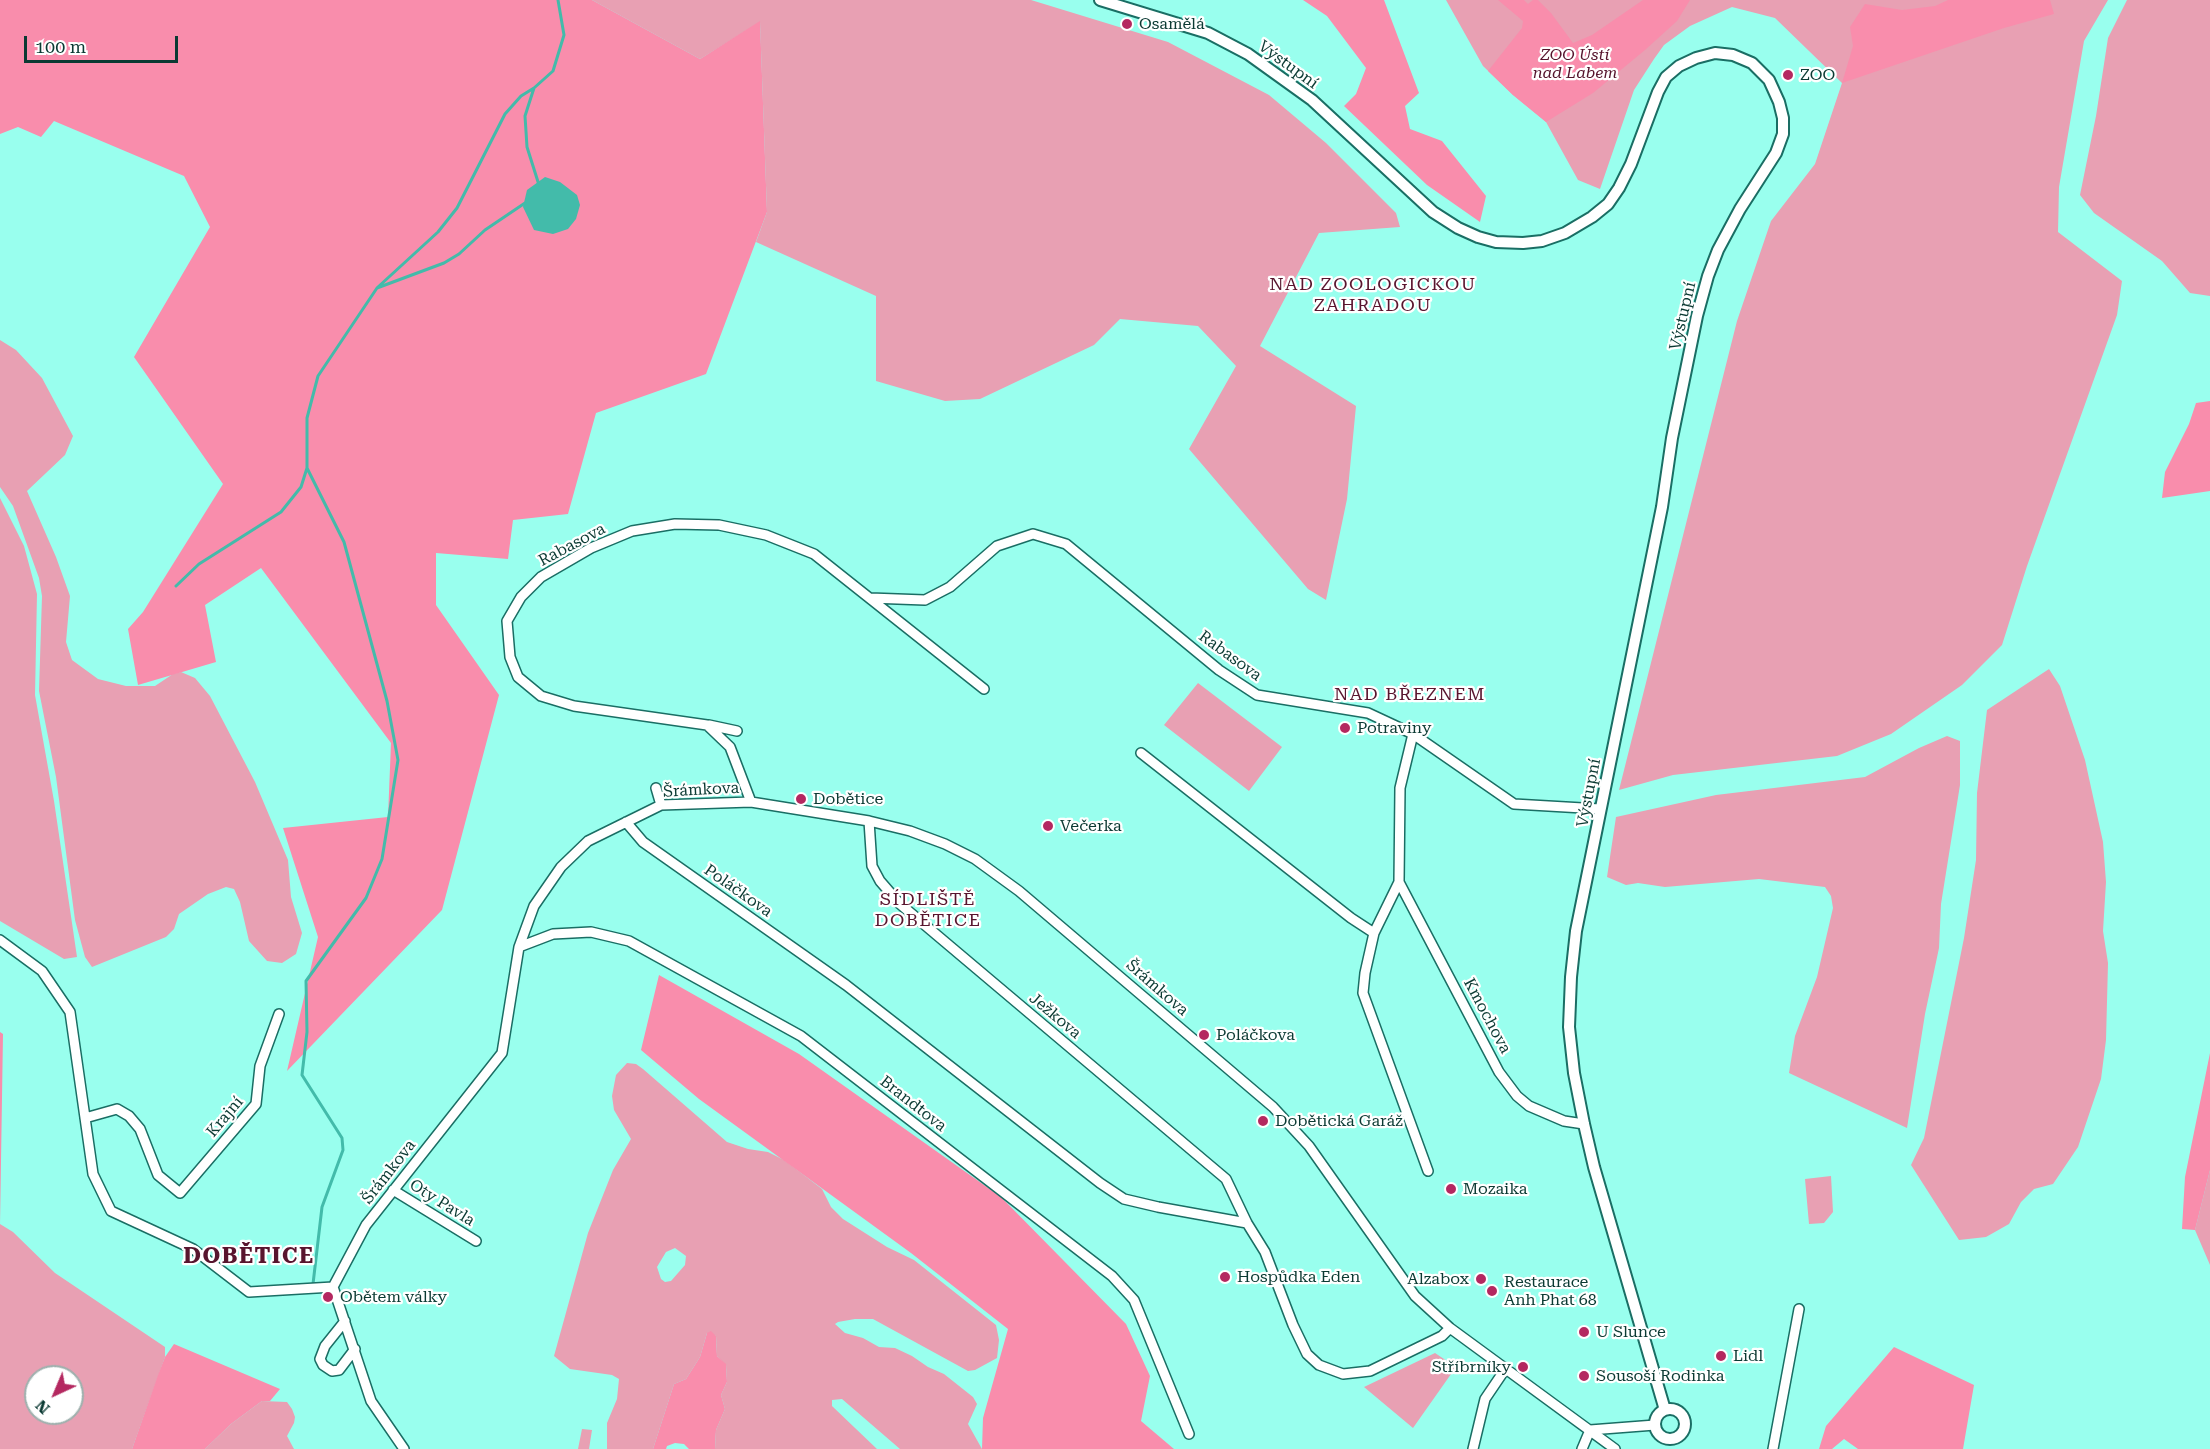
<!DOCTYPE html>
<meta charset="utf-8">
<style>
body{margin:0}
#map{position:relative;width:2210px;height:1449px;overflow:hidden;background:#9fe;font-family:"Roboto Serif",serif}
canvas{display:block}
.north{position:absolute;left:24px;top:1365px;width:60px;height:60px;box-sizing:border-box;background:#fff;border:2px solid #9db0ad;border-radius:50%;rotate:224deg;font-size:16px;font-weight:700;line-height:24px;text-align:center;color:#0b3a33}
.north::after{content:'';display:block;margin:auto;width:21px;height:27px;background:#b42860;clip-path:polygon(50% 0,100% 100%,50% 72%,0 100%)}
.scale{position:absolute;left:24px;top:36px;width:154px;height:27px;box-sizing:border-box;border:3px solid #0b3a33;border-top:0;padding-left:8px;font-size:18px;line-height:21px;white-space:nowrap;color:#0b3a33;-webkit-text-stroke:4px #fff;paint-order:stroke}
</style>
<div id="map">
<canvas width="2210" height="1449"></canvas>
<div class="north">N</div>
<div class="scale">100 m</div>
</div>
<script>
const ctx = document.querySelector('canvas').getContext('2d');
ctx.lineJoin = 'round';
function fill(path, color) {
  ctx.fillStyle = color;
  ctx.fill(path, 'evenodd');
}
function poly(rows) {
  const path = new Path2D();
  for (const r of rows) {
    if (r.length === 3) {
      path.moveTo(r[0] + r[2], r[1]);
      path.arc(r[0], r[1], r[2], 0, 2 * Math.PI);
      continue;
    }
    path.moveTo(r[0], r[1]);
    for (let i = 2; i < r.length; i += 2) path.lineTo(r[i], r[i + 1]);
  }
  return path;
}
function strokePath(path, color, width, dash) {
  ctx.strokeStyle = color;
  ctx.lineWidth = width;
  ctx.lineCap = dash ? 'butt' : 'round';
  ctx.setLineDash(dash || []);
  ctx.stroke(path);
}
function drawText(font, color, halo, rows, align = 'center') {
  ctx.font = font + ' "Roboto Serif",serif';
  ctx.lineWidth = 4.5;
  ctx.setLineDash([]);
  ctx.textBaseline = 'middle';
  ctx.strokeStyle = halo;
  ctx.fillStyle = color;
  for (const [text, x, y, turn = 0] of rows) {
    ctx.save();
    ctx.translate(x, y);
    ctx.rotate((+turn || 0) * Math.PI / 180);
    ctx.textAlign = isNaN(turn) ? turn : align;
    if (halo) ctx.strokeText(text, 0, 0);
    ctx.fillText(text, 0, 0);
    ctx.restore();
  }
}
const green = poly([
 [592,0,1031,0,1168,42,1269,95,1326,143,1396,213,1400,227,1319,233,1260,346,1356,406,1347,499,1326,600,1308,589,1189,449,1236,366,1198,326,1120,319,1094,345,980,399,945,401,876,381,876,296,756,242,767,212,760,22,700,59],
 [1446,0,2108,0,2084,41,2059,187,2058,232,2122,281,2117,315,2027,566,2002,645,1962,685,1891,734,1837,756,1673,775,1619,790,1737,321,1771,221,1815,164,1842,83,1775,18,1732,7,1690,26,1664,45,1654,59,1634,90,1600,189,1578,180,1546,122,1513,95,1483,66],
 [2127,0,2210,0,2210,296,2190,293,2162,261,2094,213,2080,195,2096,116,2108,38],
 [0,340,16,350,42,378,73,436,65,455,27,491,56,557,70,596,66,642,72,660,98,679,126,686,155,686,173,674,181,672,195,678,210,696,255,782,288,860,291,897,302,933,296,954,282,963,267,961,249,941,240,902,234,889,226,887,208,894,179,914,174,929,166,937,92,967,85,957,75,920,56,777,39,691,42,596,39,578,13,506,0,487],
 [0,498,24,546,37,594,35,695,54,801,77,957,64,959,0,921],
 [2049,669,2060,686,2085,760,2103,842,2106,882,2103,931,2108,963,2106,1040,2101,1079,2078,1147,2053,1184,2034,1189,2021,1202,2009,1224,1986,1237,1959,1240,1911,1165,1924,1138,1964,938,1976,860,1977,793,1987,710],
 [1198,683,1282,747,1249,791,1164,725],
 [1947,736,1960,741,1960,785,1941,904,1939,948,1925,1014,1907,1128,1789,1073,1795,1036,1817,977,1833,908,1831,896,1825,887,1759,879,1665,887,1638,883,1626,885,1607,877,1616,817,1716,795,1865,777,1919,748],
 [627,1063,636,1064,643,1069,727,1142,748,1149,768,1152,784,1160,822,1189,831,1207,843,1219,887,1247,914,1260,996,1325,999,1340,997,1358,975,1370,968,1371,873,1319,855,1319,838,1322,835,1324,845,1333,863,1338,879,1347,895,1348,912,1356,928,1367,944,1374,973,1397,977,1404,968,1424,982,1449,900,1449,842,1399,832,1400,832,1406,877,1449,715,1449,716,1430,725,1409,721,1395,727,1382,726,1365,717,1356,716,1336,707,1333,700,1357,686,1379,674,1384,653,1449,607,1449,607,1423,617,1399,619,1379,612,1375,570,1369,554,1356,588,1233,613,1170,631,1139,614,1110,612,1096,616,1075],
 [675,1248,686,1256,685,1265,671,1281,665,1282,661,1279,657,1267,666,1252],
 [2210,1170,2210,1265,2195,1230],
 [1831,1176,1833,1212,1824,1223,1809,1224,1805,1179],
 [0,1224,13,1232,55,1273,165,1347,165,1357,132,1449,0,1449],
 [36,1377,72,1377,72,1413,36,1413],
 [1435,1353,1456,1367,1413,1428,1364,1387],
 [262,1401,287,1402,292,1409,295,1417,294,1423,287,1436,294,1449,205,1449,231,1424],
 [582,1429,592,1430,589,1449,578,1449]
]);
const forest = poly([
 [0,0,592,0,700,59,760,21,767,212,706,374,596,413,568,514,513,520,508,559,436,553,436,605,499,695,442,910,287,1071,318,937,283,828,388,817,391,743,261,568,205,605,216,662,138,685,128,629,143,612,223,484,134,357,210,227,184,176,54,121,41,137,18,127,0,134],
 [1303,0,1384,0,1419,93,1405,106,1410,129,1442,141,1486,196,1480,222,1427,185,1344,106,1356,94,1366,68,1327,16],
 [1498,0,1524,0,1528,4,1533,0,1538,0,1551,13,1573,43,1592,35,1643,0,1690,0,1677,21,1645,50,1593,93,1546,122,1513,95,1488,71,1522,28,1523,21],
 [1948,0,2050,0,2054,14,2004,28,1842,83,1853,46,1850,27,1865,4,1902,10,1935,6],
 [2210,401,2210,491,2162,498,2165,472,2189,424,2196,403],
 [659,975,799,1054,1001,1197,1126,1324,1150,1376,1141,1421,1174,1449,982,1449,983,1418,1008,1329,911,1253,699,1099,641,1050],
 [0,1032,3,1034,0,1224],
 [2210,1053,2210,1170,2195,1230,2182,1229,2185,1177],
 [711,1331,716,1336,717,1356,726,1364,727,1382,721,1395,725,1409,716,1430,715,1449,689,1449,684,1444,675,1443,667,1446,666,1449,653,1449,674,1384,686,1379,700,1357,707,1333],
 [174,1344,280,1389,270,1401,262,1401,231,1424,205,1449,132,1449,158,1375,165,1357],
 [1894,1347,1974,1385,1963,1449,1858,1449,1844,1439,1832,1449,1819,1449,1826,1426]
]);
const water = poly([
 [545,177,560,182,577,195,580,205,576,219,568,229,553,234,534,230,523,207,527,190]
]);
const stream = poly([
 [539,185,527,147,525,116,534,88,553,71,564,35,558,0],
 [378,287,438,232,457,208,505,114,521,96,534,88],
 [176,586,199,564,281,512,301,487,307,468],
 [313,1284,322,1207,343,1150,342,1138,302,1075,307,1032,306,981,366,898,382,859,398,760,387,701,344,542,307,468,307,418,318,376,377,288,444,263,459,254,485,230,525,203]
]);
const minor = poly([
 [870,598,925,600,950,587,997,546,1033,534,1066,544,1219,670,1257,695,1368,713,1413,734,1514,804,1600,809],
 [709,725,737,731],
 [1413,734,1400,788,1399,882,1499,1072,1517,1096,1529,1106,1564,1121,1584,1124],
 [1141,753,1351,918,1374,933,1399,882],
 [656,788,661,805],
 [751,802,730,747,707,725,574,706,541,696,518,677,510,657,507,621,521,597,541,577,591,548,632,531,675,524,719,525,766,535,814,554,984,689],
 [869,821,872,866,880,881,900,904,1226,1179,1247,1223,1265,1252,1293,1325,1307,1354,1319,1365,1343,1374,1370,1371,1442,1336,1450,1328],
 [626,822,643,842,846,985,1100,1183,1124,1199,1158,1207,1247,1223],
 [1374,933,1365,973,1363,993,1428,1171],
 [0,940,42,971,70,1012,93,1174,111,1211,193,1249,249,1292,333,1287],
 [519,947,553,934,591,932,629,941,801,1036,1112,1276,1134,1300,1189,1434],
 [85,1118,117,1109,129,1116,140,1129,158,1175,180,1193,256,1104,260,1066,279,1014],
 [393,1190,476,1241],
 [333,1287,366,1225,502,1053,519,947,534,906,561,867,588,841,661,805,751,802,869,821,910,831,945,844,975,859,1019,891,1273,1107,1309,1146,1415,1296,1450,1328,1615,1449],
 [333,1287,371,1401,404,1449],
 [345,1321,325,1346,320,1359,323,1365,332,1371,339,1370,355,1349],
 [1590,1430,1655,1425],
 [1473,1449,1485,1399,1506,1368],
 [1582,1449,1590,1430],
 [1773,1449,1799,1309]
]);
const tertiary = poly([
 [1100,0,1208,33,1248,54,1312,100,1433,212,1458,228,1478,237,1496,242,1523,243,1542,241,1565,233,1592,217,1608,204,1619,188,1631,164,1658,92,1666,77,1679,66,1696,58,1715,53,1733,55,1752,63,1769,80,1779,102,1783,118,1783,134,1776,153,1740,209,1718,250,1708,276,1697,316,1672,438,1662,507,1576,931,1571,977,1569,1027,1574,1073,1584,1124,1594,1167,1665,1410],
 [1670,1424,15]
]);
const markers = [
 [1127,24,6,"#b42860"],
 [1788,75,6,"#b42860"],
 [1345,728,6,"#b42860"],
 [801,799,6,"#b42860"],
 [1048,826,6,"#b42860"],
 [1204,1035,6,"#b42860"],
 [1263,1121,6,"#b42860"],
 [1451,1189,6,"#b42860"],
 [1225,1277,6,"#b42860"],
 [1481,1279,6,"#b42860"],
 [1492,1291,6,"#b42860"],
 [328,1297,6,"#b42860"],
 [1584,1332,6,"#b42860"],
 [1721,1356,6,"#b42860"],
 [1523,1367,6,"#b42860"],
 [1584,1376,6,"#b42860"]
];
const poiNames = [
 ["Osamělá",1139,24],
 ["ZOO",1800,75],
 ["Potraviny",1357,728],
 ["Dobětice",813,799],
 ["Večerka",1060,826],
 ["Poláčkova",1216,1035],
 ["Dobětická Garáž",1275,1121],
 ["Mozaika",1463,1189],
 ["Hospůdka Eden",1237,1277],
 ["Alzabox",1469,1279,"right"],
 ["Restaurace",1504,1282],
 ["Anh Phat 68",1504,1300],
 ["Obětem války",340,1297],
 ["U Slunce",1596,1332],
 ["Lidl",1733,1356],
 ["Stříbrníky",1511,1367,"right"],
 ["Sousoší Rodinka",1596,1376]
];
const parkNames = [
 ["ZOO Ústí",1575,55],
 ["nad Labem",1575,73]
];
const streetNames = [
 ["Výstupní",1288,65,36],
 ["Výstupní",1683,316,-77],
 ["Rabasova",572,545,-28],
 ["Rabasova",1230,656,36],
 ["Šrámkova",701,790,-3],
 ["Výstupní",1589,793,-79],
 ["Poláčkova",738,891,35],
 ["Šrámkova",1157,988,41],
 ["Ježkova",1055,1016,40],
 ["Kmochova",1487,1016,62],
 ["Brandtova",913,1104,38],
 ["Krajní",225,1117,-50],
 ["Šrámkova",389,1172,-52],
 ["Oty Pavla",442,1203,32]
];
const neighbourhoodNames = [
 ["NAD ZOOLOGICKOU",1373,285],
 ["ZAHRADOU",1373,306],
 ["NAD BŘEZNEM",1410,695],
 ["SÍDLIŠTĚ",928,900],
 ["DOBĚTICE",928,921]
];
const districtNames = [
 ["DOBĚTICE",249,1257]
];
fill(green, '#e8a0b3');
fill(forest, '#f98dac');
fill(water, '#43bbaa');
strokePath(stream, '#43bbaa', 3);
strokePath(minor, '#1a6e64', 12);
strokePath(tertiary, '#1a6e64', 14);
strokePath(minor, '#fff', 9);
strokePath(tertiary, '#fff', 10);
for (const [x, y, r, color] of markers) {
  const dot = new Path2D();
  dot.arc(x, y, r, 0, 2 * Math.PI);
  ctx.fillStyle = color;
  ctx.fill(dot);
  strokePath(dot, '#fff', 2);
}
drawText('16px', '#0b3a33', '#fff', poiNames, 'left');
drawText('italic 16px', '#55132c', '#fff', parkNames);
drawText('16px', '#0b3a33', '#fff', streetNames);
ctx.letterSpacing = '1.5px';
drawText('18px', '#58152e', '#fff', neighbourhoodNames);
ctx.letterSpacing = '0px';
ctx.letterSpacing = '1.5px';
drawText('bold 22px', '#58152e', '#fff', districtNames);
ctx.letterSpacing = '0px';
</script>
